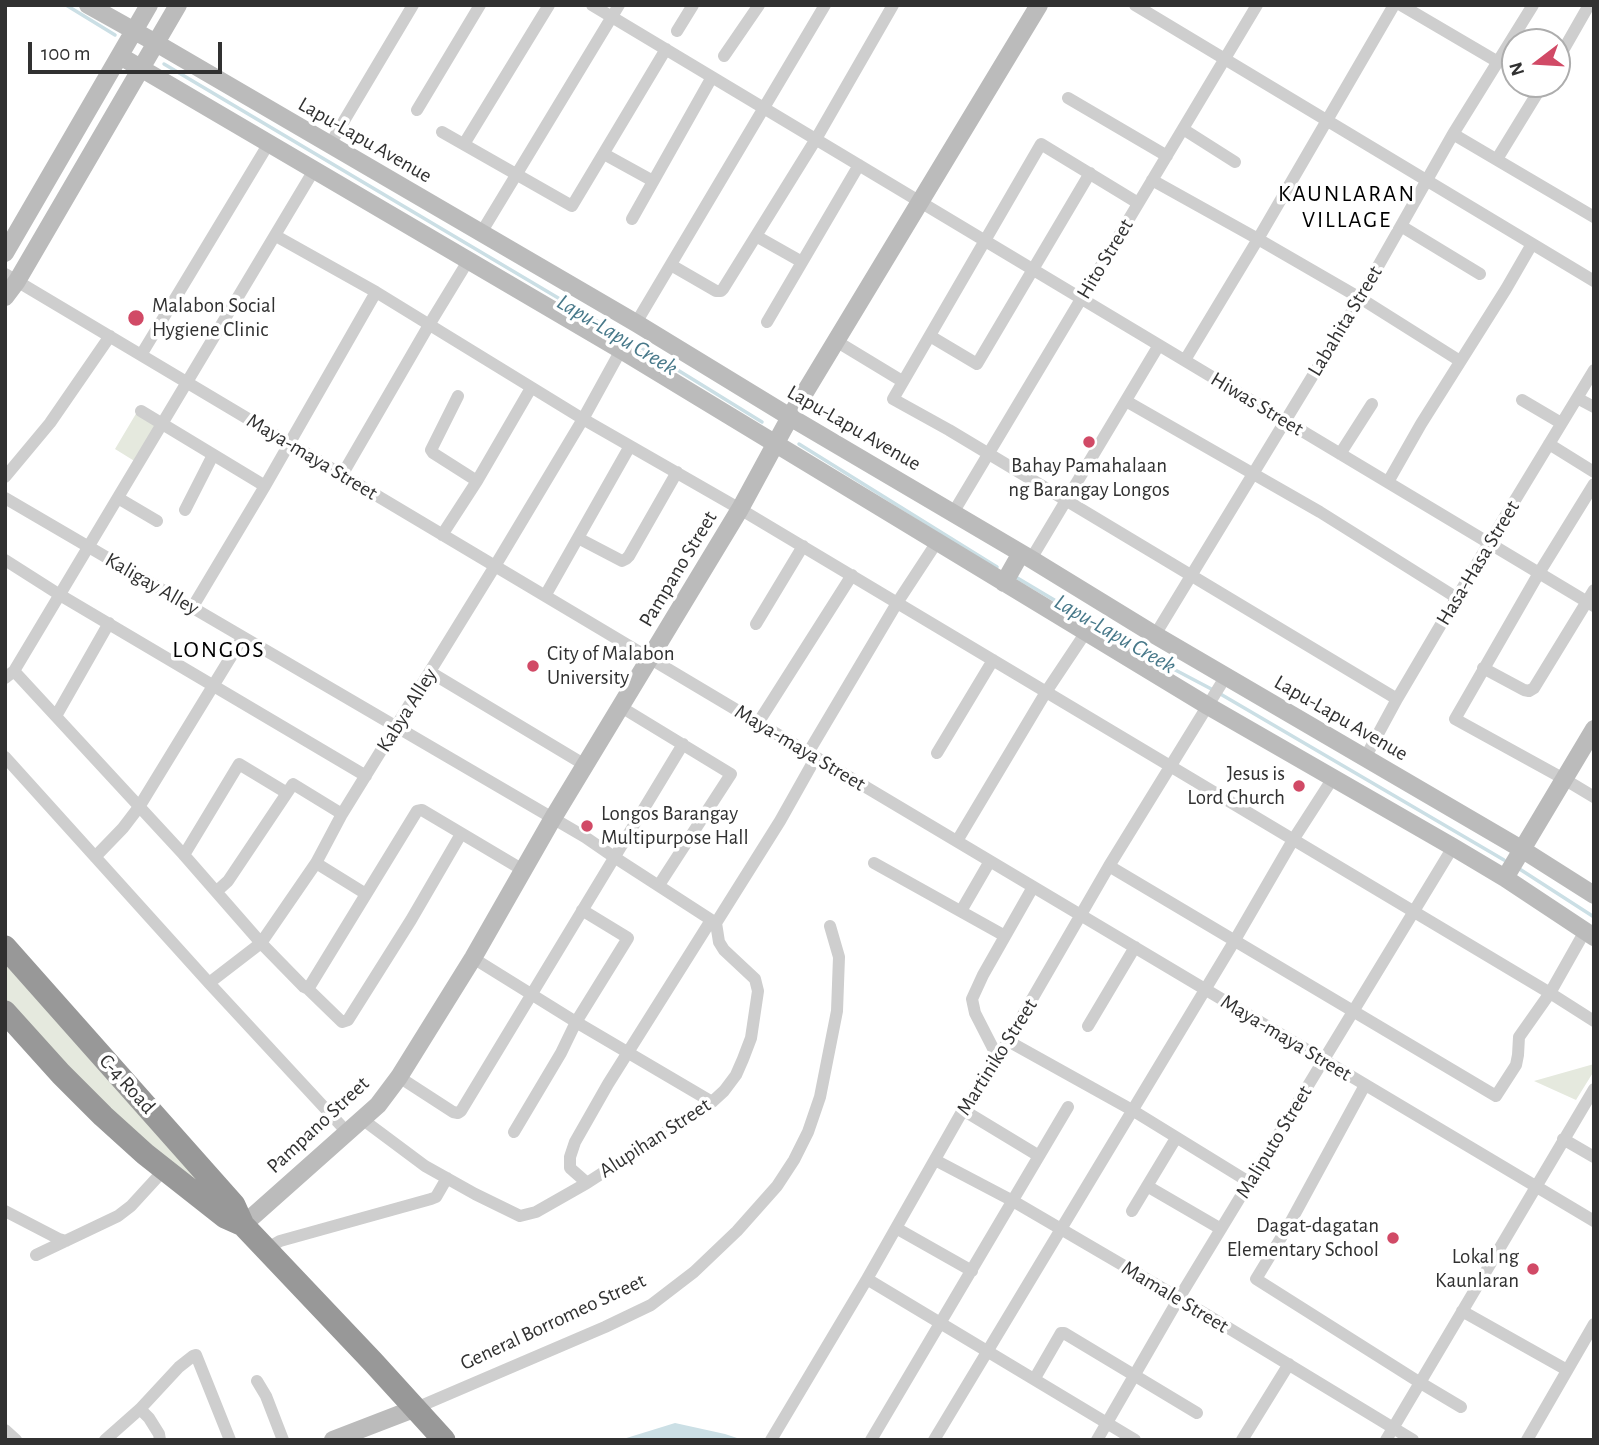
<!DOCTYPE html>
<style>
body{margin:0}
#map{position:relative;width:1599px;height:1445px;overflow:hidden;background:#fff;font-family:"Alegreya Sans",sans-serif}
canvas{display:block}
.frame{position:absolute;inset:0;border:7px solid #313131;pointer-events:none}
.north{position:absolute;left:1501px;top:28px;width:70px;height:70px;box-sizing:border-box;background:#fff;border:2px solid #adadad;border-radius:50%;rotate:253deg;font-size:19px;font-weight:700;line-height:28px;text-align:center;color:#313131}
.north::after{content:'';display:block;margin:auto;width:24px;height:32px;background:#d14a66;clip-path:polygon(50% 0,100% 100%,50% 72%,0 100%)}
.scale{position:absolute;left:28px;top:42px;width:194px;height:32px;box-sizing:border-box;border:4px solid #313131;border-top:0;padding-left:9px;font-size:21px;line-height:24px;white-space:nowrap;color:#313131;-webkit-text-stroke:5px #fff;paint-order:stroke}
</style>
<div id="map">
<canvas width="1599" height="1445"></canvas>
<div class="frame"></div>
<div class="north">N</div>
<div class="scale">100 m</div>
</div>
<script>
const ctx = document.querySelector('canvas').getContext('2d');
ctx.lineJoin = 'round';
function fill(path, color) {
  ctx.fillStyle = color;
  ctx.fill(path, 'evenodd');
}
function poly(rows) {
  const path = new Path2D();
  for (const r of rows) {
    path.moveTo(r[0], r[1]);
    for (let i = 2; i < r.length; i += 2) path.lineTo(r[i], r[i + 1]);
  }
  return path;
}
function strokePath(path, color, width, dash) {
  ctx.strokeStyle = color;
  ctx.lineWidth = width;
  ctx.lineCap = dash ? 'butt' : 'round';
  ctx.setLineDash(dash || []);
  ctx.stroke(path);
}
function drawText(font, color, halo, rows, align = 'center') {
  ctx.font = font + ' "Alegreya Sans",sans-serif';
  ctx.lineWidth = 7;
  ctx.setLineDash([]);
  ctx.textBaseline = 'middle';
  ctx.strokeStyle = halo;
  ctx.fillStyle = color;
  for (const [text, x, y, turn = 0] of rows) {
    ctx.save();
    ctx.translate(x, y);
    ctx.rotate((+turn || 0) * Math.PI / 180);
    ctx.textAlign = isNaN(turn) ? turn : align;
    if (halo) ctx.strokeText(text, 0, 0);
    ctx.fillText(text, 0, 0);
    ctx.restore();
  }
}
const green = poly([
 [137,412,158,424,136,462,115,449],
 [5,962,231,1209,159,1155,72,1073,5,999],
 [1594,1064,1594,1071,1576,1100,1534,1081]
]);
const water = poly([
 [675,1423,725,1434,743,1440,620,1440]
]);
const stream = poly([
 [66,5,115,35],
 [164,64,629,340,762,422],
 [799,444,997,567],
 [1014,576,1145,654,1217,692,1504,860],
 [1518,868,1594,917]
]);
const street = poly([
 [592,5,1594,606],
 [1135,5,1594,281],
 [1401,5,1498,62],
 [677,31,693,5],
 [724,56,759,5],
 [1557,61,1589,5],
 [1068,98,1167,156],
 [417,110,480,5],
 [1183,129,1235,162],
 [442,132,572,206,666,49],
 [1453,134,1594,217],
 [464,144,549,5],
 [329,146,413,5],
 [604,154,653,181],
 [1497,159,1543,84],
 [1152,180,1258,239,1360,298,1460,361],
 [1138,203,1041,144,893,399,949,430,1397,699],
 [632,219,712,77],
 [1401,226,1480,274],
 [481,233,619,5],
 [276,236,376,292,583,419,740,509,1550,993,1594,1021],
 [756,236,802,262],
 [671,265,716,291,721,291,723,289,816,139,893,5],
 [5,274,1594,1221],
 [767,322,859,165],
 [636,323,825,5],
 [930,336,977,364,1090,173],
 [836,341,902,381],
 [141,355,269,143],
 [1185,360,1258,239,1394,5],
 [458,396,431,450,433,453,477,481],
 [1577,398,1594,407],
 [1522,400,1561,423],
 [1126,401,1320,512,1457,598],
 [141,411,265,486],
 [1549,444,1594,472],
 [1340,454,1372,404],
 [342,475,429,325,468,261],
 [5,477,50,423,110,336],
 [1388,482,1421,424,1506,289,1532,244],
 [1594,484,1539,573,1455,719,1564,779,1594,797],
 [5,498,585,837,614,857,716,923],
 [118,498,157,521],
 [185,510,213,455],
 [953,513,1257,5],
 [442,535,477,481,531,388],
 [578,538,622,561,626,559,629,556,677,472],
 [1031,559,1159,345],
 [5,560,60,595,366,776],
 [545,596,630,446],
 [192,608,265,486,376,292],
 [756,624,803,546],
 [1155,635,1360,298,1453,134,1533,5],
 [1483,668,1524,690,1529,691,1534,688,1594,590],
 [14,671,184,855,261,943,304,987,308,989,342,1022,348,1020,411,920,461,834],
 [430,672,585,765],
 [5,678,14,671,314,170],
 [621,707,731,774,659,885],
 [56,716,109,623],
 [758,723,852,575],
 [808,753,897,603,937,542],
 [937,753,993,660],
 [5,757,209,983,347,1132],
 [1365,758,1397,699,1489,543,1594,370],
 [957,841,1046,692,1086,632],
 [184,855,239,764,287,793],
 [95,857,123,828,139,807,243,637],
 [316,863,366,894],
 [874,863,1005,936],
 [1109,866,1496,1096,1516,1065,1518,1055,1519,1037,1550,993,1585,931],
 [217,891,228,881,293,784,342,814],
 [961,911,990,861],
 [473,958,576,1022,712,1102],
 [209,983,261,943,316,863,342,814,495,566,583,419,621,350],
 [308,989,417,811,422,810,523,870],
 [1088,1026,1135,947],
 [1008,1041,1132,1110,1249,1182],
 [998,1058,975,1013,972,999,983,975,1033,887],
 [399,1077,453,1112,458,1113,461,1111,683,744],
 [1365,1085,1290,1223,1256,1279,1419,1382,1461,1407],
 [963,1110,1039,1156],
 [362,1119,425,1166,475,1194,520,1216,536,1212,587,1183,712,1102,724,1091,736,1075,743,1059,751,1038,758,991,755,979,724,950,719,942,716,923,780,821,816,757],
 [514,1132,561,1053,576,1022,628,938,582,910],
 [1563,1139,1594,1157],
 [935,1160,1013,1201,1179,1298,1413,1440],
 [587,1183,570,1168,570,1157,575,1142,608,1084,708,925,714,921],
 [1147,1186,1221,1229],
 [5,1211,59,1239,66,1241],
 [1132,1211,1176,1138],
 [896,1228,972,1271],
 [266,1249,280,1241,431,1199,436,1197,447,1178],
 [36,1255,118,1216,131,1206,164,1170],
 [867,1279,1135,1440],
 [1462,1311,1567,1370],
 [1035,1378,1061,1333,1064,1333,1197,1413],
 [257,1381,266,1396,283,1440],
 [416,1408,605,1327,651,1305,694,1272,737,1231,777,1186,794,1160,808,1132,820,1097,837,1011,839,957,830,926],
 [140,1409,149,1418,159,1434,160,1440],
 [5,1430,16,1440],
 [105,1440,140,1409,179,1367,193,1356,196,1355,230,1440],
 [771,1440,867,1279,963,1110,998,1058,1109,866,1226,676],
 [871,1440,1068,1107],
 [934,1440,1235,940,1293,840,1333,778],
 [1097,1440,1179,1298,1453,847],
 [1242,1440,1289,1364],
 [1386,1440,1594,1089],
 [1527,1440,1594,1324]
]);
const secondary = poly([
 [88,5,156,43,636,323,790,417,1031,559,1155,635,1523,850,1594,895],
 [120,56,621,350,1208,706,1453,847,1505,878,1594,937],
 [5,253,149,5],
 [5,297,17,281,178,5],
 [1004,583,1021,553],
 [1505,878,1594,729],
 [243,1225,378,1105,399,1077,473,958,553,818,740,509,790,417,1039,5],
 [333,1440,416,1408]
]);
const highway = poly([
 [5,947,234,1205,243,1225,373,1362,444,1440],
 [5,1012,61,1074,103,1116,145,1154,225,1217,243,1225]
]);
const markers = [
 [136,318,9,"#d14a66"],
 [1089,442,7,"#d14a66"],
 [533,666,7,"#d14a66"],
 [1299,786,7,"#d14a66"],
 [587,826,7,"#d14a66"],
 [1393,1238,7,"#d14a66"],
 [1533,1269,7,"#d14a66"]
];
const streetNames = [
 ["Lapu-Lapu Avenue",365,140,30],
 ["Hito Street",1105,259,-59],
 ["Labahita Street",1345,321,-59],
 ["Hiwas Street",1257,404,31],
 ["Lapu-Lapu Avenue",854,428,30],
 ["Maya-maya Street",312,457,31],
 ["Hasa-Hasa Street",1478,563,-59],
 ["Pampano Street",678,569,-59],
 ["Kaligay Alley",152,584,30],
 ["Kabya Alley",407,710,-58],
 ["Lapu-Lapu Avenue",1341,718,30],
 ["Maya-maya Street",800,748,31],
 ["Maya-maya Street",1286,1038,31],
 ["Martiniko Street",997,1057,-58],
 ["C-4 Road",127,1084,48],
 ["Pampano Street",318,1125,-43],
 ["Alupihan Street",655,1138,-33],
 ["Maliputo Street",1274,1142,-59],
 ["Mamale Street",1175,1297,31],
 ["General Borromeo Street",553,1322,-25]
];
const poiNames = [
 ["Malabon Social",152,306],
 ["Hygiene Clinic",152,330],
 ["Bahay Pamahalaan",1089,466,"center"],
 ["ng Barangay Longos",1089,490,"center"],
 ["City of Malabon",547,654],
 ["University",547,678],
 ["Jesus is",1285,774,"right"],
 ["Lord Church",1285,798,"right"],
 ["Longos Barangay",601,814],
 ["Multipurpose Hall",601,838],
 ["Dagat-dagatan",1379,1226,"right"],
 ["Elementary School",1379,1250,"right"],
 ["Lokal ng",1519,1257,"right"],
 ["Kaunlaran",1519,1281,"right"]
];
const neighbourhoodNames = [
 ["KAUNLARAN",1347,194],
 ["VILLAGE",1347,220]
];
const waterNames = [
 ["Lapu-Lapu Creek",617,335,31],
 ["Lapu-Lapu Creek",1115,634,30]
];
const quarterNames = [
 ["LONGOS",219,650]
];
fill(green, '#e5e9de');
fill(water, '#cbdfe5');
strokePath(stream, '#cbdfe5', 3.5);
strokePath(street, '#cecece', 12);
strokePath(secondary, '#bbb', 18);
strokePath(highway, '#989898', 23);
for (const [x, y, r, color] of markers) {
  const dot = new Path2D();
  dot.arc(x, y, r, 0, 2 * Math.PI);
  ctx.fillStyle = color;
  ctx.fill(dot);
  strokePath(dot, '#fff', 2.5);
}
drawText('21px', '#313131', '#fff', streetNames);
drawText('21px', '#313131', '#fff', poiNames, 'left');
ctx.letterSpacing = '2px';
drawText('23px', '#000', '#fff', neighbourhoodNames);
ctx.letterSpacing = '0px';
drawText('italic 23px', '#48798a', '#fff', waterNames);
ctx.letterSpacing = '2px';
drawText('24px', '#000', '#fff', quarterNames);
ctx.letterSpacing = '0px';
</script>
